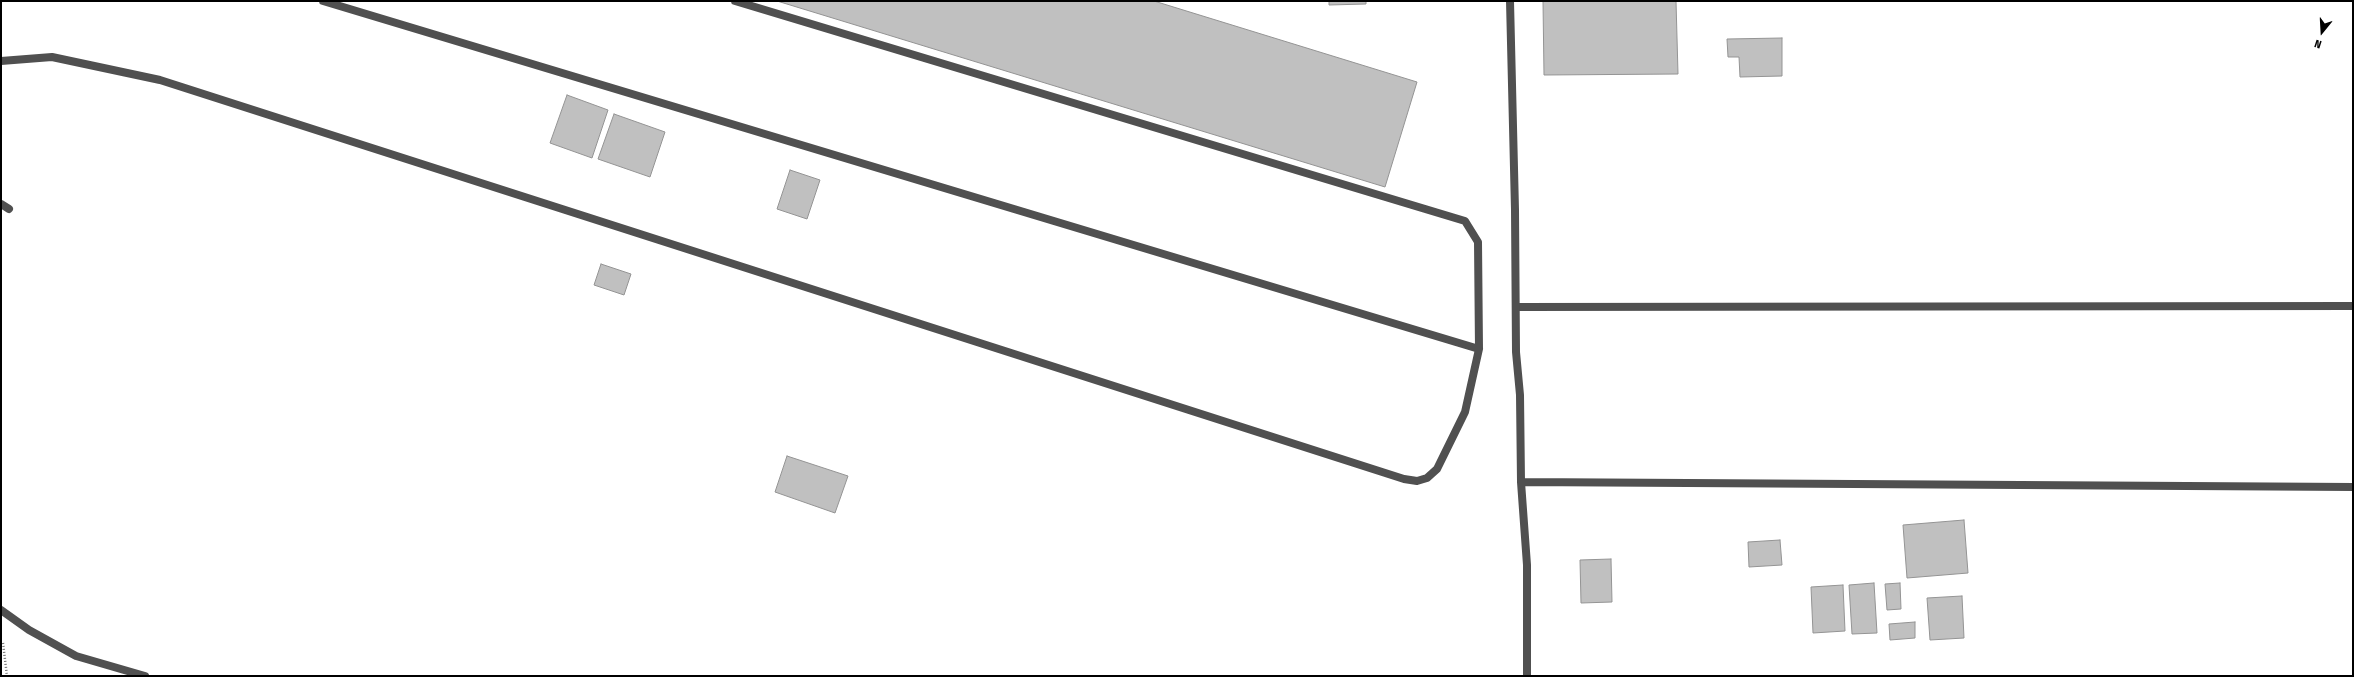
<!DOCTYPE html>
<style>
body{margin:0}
#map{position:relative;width:2354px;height:677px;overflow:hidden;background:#fff;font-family:"Fira Sans Condensed",sans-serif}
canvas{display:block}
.frame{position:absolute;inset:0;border:2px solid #000;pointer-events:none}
.north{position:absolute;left:2302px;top:12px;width:40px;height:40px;-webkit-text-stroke:3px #fff;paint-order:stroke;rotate:198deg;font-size:11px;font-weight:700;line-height:16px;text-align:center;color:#000}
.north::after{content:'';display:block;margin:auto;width:14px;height:18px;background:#000;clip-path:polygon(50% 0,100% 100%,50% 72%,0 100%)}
</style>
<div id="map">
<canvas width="2354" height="677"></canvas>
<div class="frame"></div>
<div class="north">N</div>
</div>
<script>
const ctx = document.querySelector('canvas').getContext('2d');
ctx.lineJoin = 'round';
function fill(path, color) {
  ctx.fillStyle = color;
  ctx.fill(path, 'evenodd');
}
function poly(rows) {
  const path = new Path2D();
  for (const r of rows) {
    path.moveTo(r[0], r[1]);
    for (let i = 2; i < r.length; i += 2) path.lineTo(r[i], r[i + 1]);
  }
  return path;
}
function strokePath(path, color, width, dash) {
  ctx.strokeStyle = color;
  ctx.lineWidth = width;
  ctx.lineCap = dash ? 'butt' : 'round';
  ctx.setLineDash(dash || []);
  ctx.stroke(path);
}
const building = poly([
 [777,1,1154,1,1417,82,1385,187,777,1],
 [1329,1,1366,1,1366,4,1329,5,1329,1],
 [1543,1,1676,1,1678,74,1544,75,1543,1],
 [1782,38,1782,76,1740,77,1739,57,1728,57,1727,39,1782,38],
 [567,95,608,110,592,158,550,143,567,95],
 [614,114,665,132,650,177,598,159,614,114],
 [790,170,820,180,807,219,777,209,790,170],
 [601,264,631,274,624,295,594,285,601,264],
 [787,456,848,476,835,513,775,492,787,456],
 [1964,520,1968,573,1907,578,1903,525,1964,520],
 [1780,540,1782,565,1749,567,1748,542,1780,540],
 [1611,559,1612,602,1581,603,1580,560,1611,559],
 [1874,583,1877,633,1852,634,1849,585,1874,583],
 [1900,583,1901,609,1887,610,1885,584,1900,583],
 [1843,585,1845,631,1813,633,1811,587,1843,585],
 [1962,596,1964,638,1930,640,1927,598,1962,596],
 [1915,622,1915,638,1890,640,1889,624,1915,622]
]);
const path = poly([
 [3,643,7,676]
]);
const lane = poly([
 [323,1,1479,349],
 [1,61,52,57,160,80,1404,479,1417,481,1427,478,1437,469,1465,412,1479,349,1478,242,1465,221,735,1],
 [1,204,9,209],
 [1,610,29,630,76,656,145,676]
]);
const street = poly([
 [1510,1,1515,210,1516,352,1520,395,1521,482,1527,565,1527,676],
 [1517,307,2353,306],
 [1521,482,2353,487]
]);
fill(building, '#c0c0c0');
strokePath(building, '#949494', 1);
strokePath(path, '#727272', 2.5, [1, 2]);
strokePath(lane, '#505050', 8);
strokePath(street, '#505050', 8);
</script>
